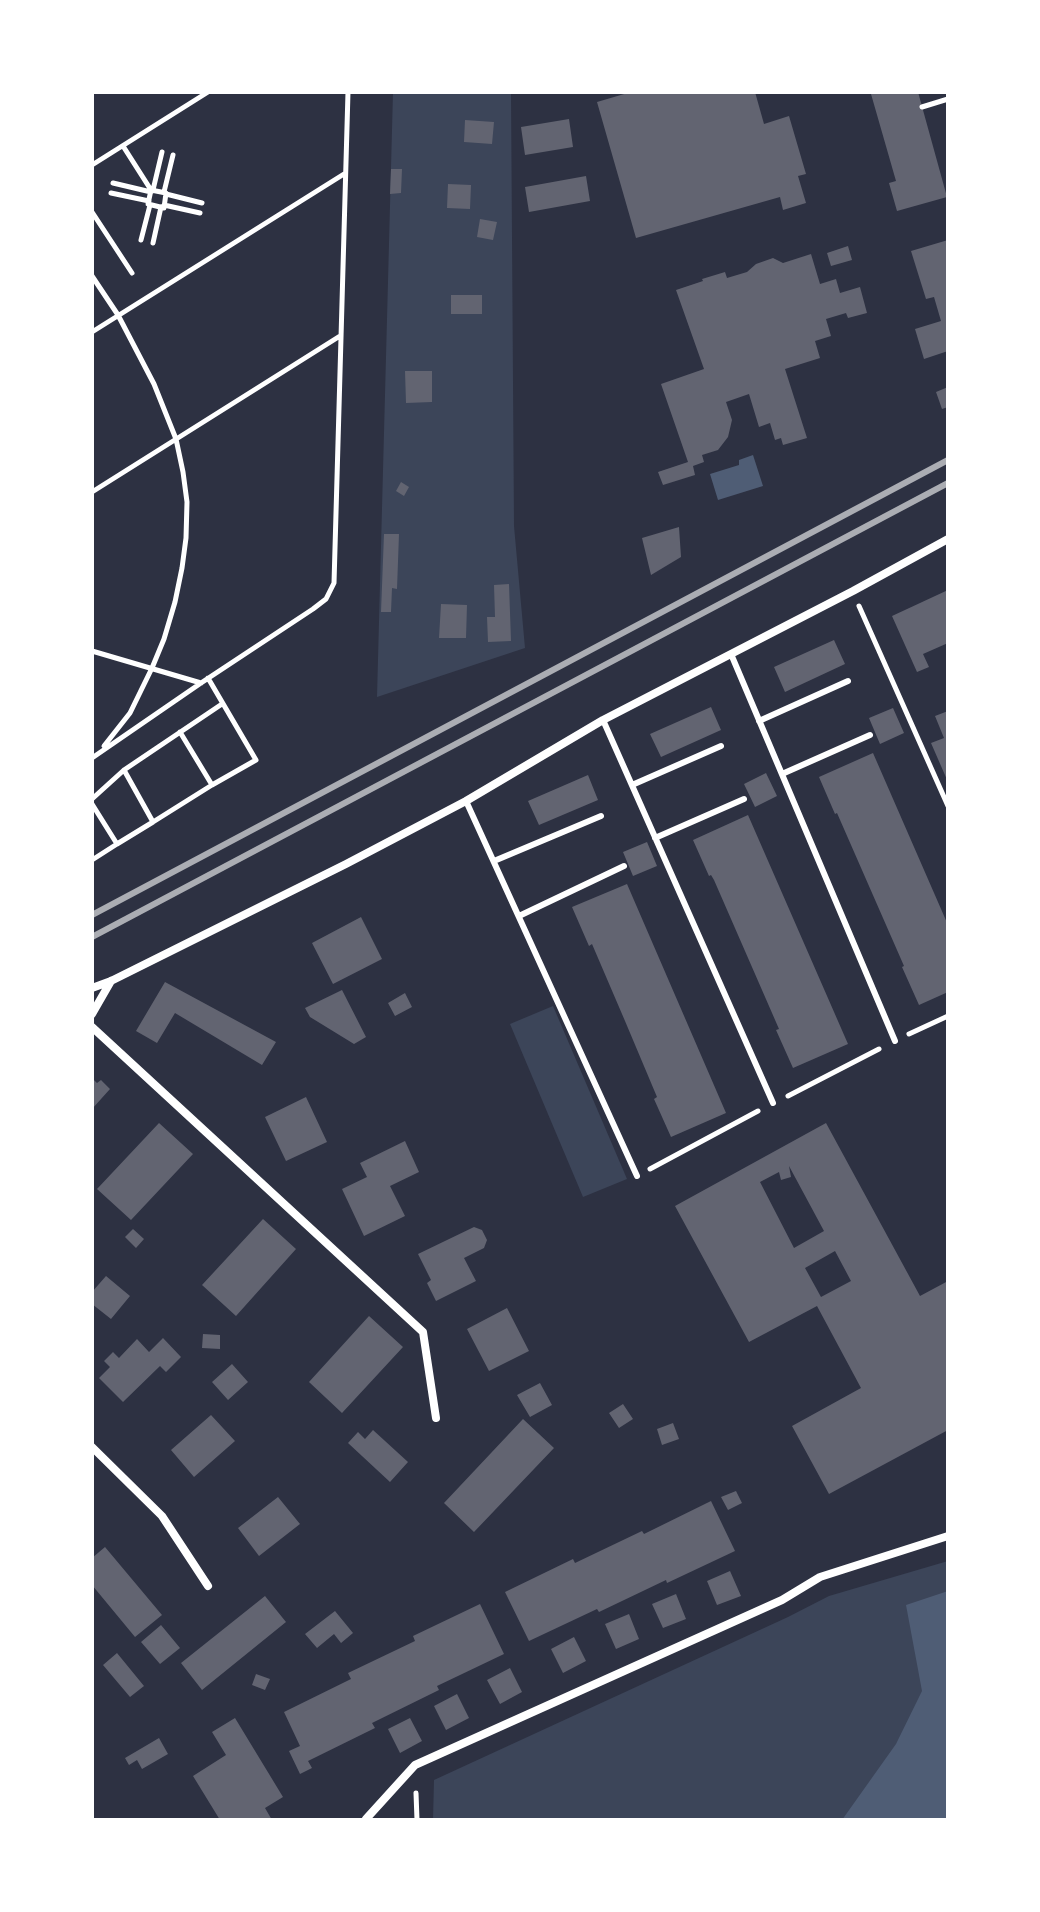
<!DOCTYPE html>
<style>
body{margin:0}
#map{position:relative;width:1040px;height:1912px;overflow:hidden;background:#2d3142;font-family:"Zilla Slab",serif}
canvas{display:block}
.frame{position:absolute;inset:0;border:94px solid #fff;pointer-events:none}
</style>
<div id="map">
<canvas width="1040" height="1912"></canvas>
<div class="frame"></div>
</div>
<script>
const ctx = document.querySelector('canvas').getContext('2d');
ctx.lineJoin = 'round';
function fill(path, color) {
  ctx.fillStyle = color;
  ctx.fill(path, 'evenodd');
}
function poly(rows) {
  const path = new Path2D();
  for (const r of rows) {
    path.moveTo(r[0], r[1]);
    for (let i = 2; i < r.length; i += 2) path.lineTo(r[i], r[i + 1]);
  }
  return path;
}
function strokePath(path, color, width, dash) {
  ctx.strokeStyle = color;
  ctx.lineWidth = width;
  ctx.lineCap = dash ? 'butt' : 'round';
  ctx.setLineDash(dash || []);
  ctx.stroke(path);
}
const green = poly([
 [393,92,511,92,514,526,525,648,377,697],
 [553,1006,627,1179,583,1197,510,1024],
 [948,1561,948,1820,433,1820,434,1780,788,1617,829,1596]
]);
const water = poly([
 [753,455,763,486,718,500,710,474,739,465,739,460],
 [948,1591,948,1820,842,1820,896,1744,922,1691,906,1605]
]);
const building = poly([
 [631,92,755,92,764,124,789,116,806,174,798,176,806,203,783,210,780,197,636,238,597,102],
 [878,92,918,92,947,197,897,211,889,183,896,181,871,94],
 [569,119,573,147,525,155,521,127],
 [465,120,494,122,492,144,464,142],
 [391,169,402,169,401,193,390,194],
 [586,176,590,201,529,212,525,187],
 [448,184,471,185,470,209,447,208],
 [480,219,497,222,493,240,477,237],
 [948,240,948,351,924,359,915,329,941,321,934,297,926,299,911,251],
 [848,246,852,260,831,266,827,253],
 [811,254,820,284,836,279,840,293,860,287,867,313,848,318,846,313,826,319,831,336,815,341,820,358,785,369,807,438,783,445,781,438,775,440,770,423,759,427,749,394,726,402,732,420,728,437,718,450,702,455,704,462,693,466,695,475,663,485,658,472,688,462,661,384,704,369,676,290,703,281,702,279,725,272,727,278,747,272,756,264,773,258,783,263],
 [451,295,482,295,482,314,451,314],
 [405,371,432,371,432,402,406,403],
 [948,387,948,407,942,409,936,392],
 [401,482,409,487,404,496,396,491],
 [679,527,681,557,651,575,642,538],
 [384,534,399,534,397,589,392,588,391,612,381,612],
 [509,584,511,641,488,642,487,617,495,617,494,585],
 [948,590,948,643,923,654,929,667,917,672,892,616],
 [441,604,467,605,466,638,439,638],
 [834,640,845,664,785,692,774,667],
 [711,707,721,730,661,757,650,734],
 [893,708,904,733,880,744,869,718],
 [948,711,948,782,931,743,944,738,935,716],
 [873,753,948,925,948,992,919,1005,902,967,904,966,837,813,835,814,819,777],
 [766,773,777,796,755,807,744,784],
 [588,775,598,800,539,825,528,801],
 [748,815,848,1044,793,1068,776,1030,779,1029,714,880,711,875,709,876,693,840],
 [647,842,657,866,633,876,623,852],
 [627,884,726,1113,671,1137,654,1099,657,1097,625,1021,592,944,589,946,572,907],
 [361,917,382,959,333,984,312,943],
 [165,982,276,1042,262,1065,175,1013,157,1043,136,1031],
 [342,990,366,1037,354,1044,310,1017,305,1008],
 [405,993,412,1007,395,1016,388,1003],
 [92,1078,97,1083,101,1080,110,1089,92,1109],
 [306,1097,327,1142,286,1161,265,1117],
 [159,1123,193,1154,131,1220,97,1189],
 [826,1123,920,1296,948,1281,948,1430,829,1494,792,1426,861,1388,817,1306,749,1342,675,1206],
 [789,1166,824,1231,794,1248,760,1182,779,1172,781,1180,791,1177],
 [835,1251,851,1281,821,1297,805,1268],
 [405,1141,419,1172,390,1186,405,1216,364,1236,342,1189,367,1177,360,1163],
 [263,1219,296,1249,236,1316,202,1285],
 [474,1227,482,1230,487,1240,484,1248,464,1258,476,1281,436,1301,427,1283,431,1280,418,1254],
 [133,1229,144,1239,136,1248,125,1237],
 [106,1276,130,1296,111,1319,92,1304,92,1292],
 [507,1308,529,1351,489,1371,467,1329],
 [369,1316,403,1347,342,1413,309,1382],
 [203,1334,220,1335,220,1349,202,1348],
 [163,1338,181,1357,166,1372,160,1366,123,1402,99,1378,110,1367,104,1361,113,1352,119,1358,137,1339,149,1352],
 [232,1364,248,1382,228,1400,212,1382],
 [540,1383,552,1405,530,1417,517,1395],
 [623,1404,633,1419,619,1428,609,1413],
 [211,1415,235,1441,194,1477,171,1450],
 [523,1419,554,1448,474,1532,444,1503],
 [673,1423,679,1439,662,1445,657,1429],
 [373,1430,408,1462,390,1482,348,1443,358,1432,365,1439],
 [736,1491,742,1503,728,1510,721,1497],
 [278,1497,300,1524,259,1556,238,1528],
 [711,1501,735,1551,667,1583,666,1580,599,1612,597,1609,529,1641,505,1592,573,1559,575,1563,642,1531,644,1534],
 [105,1547,162,1615,135,1637,92,1585,92,1558],
 [730,1571,741,1596,717,1605,707,1581],
 [676,1594,686,1619,663,1628,652,1604],
 [265,1596,286,1622,202,1690,181,1663],
 [480,1604,504,1654,437,1686,439,1690,372,1723,375,1728,308,1761,312,1768,300,1774,289,1751,300,1746,284,1712,351,1679,348,1673,415,1641,413,1636],
 [335,1611,353,1633,341,1643,334,1634,317,1648,305,1634],
 [629,1614,639,1639,616,1649,605,1624],
 [161,1625,180,1648,160,1664,141,1642],
 [574,1637,586,1661,563,1673,551,1649],
 [117,1653,144,1686,130,1697,103,1665],
 [510,1668,522,1692,500,1704,487,1680],
 [256,1674,270,1679,265,1690,252,1685],
 [457,1694,469,1718,446,1730,434,1706],
 [235,1718,283,1797,265,1808,272,1820,220,1820,193,1776,226,1755,212,1732],
 [410,1718,422,1741,400,1753,388,1729],
 [159,1738,168,1754,142,1769,137,1760,129,1765,125,1758]
]);
const path = poly([
 [922,107,948,99],
 [123,146,151,190],
 [92,165,208,92],
 [113,183,151,192],
 [151,190,166,193,164,208,148,204,151,190],
 [153,190,162,152],
 [164,192,173,155],
 [111,193,149,201],
 [166,194,202,203],
 [164,205,200,213],
 [92,212,132,273],
 [141,240,150,205],
 [153,243,161,207],
 [92,276,118,315,154,384,176,439,183,472,187,502,186,538,182,568,175,602,164,639,152,668,130,713,104,746],
 [92,332,344,174],
 [92,492,340,336],
 [859,606,948,806],
 [92,651,201,683],
 [208,678,256,760,212,785],
 [92,758,201,683,313,609,326,599,334,583,348,92],
 [92,799,124,770,222,704],
 [92,804,117,844,92,860],
 [153,822,212,785,180,732],
 [117,844,153,822,124,770],
 [909,1034,948,1016],
 [788,1096,879,1049],
 [650,1169,758,1111],
 [416,1793,417,1820]
]);
const service = poly([
 [731,654,895,1041],
 [603,720,773,1103],
 [759,721,848,681],
 [782,774,870,735],
 [632,785,721,746],
 [466,801,637,1176],
 [655,838,744,799],
 [494,861,601,816],
 [519,916,624,866]
]);
const minor = poly([
 [92,988,111,981,346,864,466,801,603,720,853,591,948,539],
 [92,1014,111,981],
 [92,1027,423,1332,436,1418],
 [92,1447,162,1516,208,1586],
 [366,1819,415,1765,782,1600,820,1577,948,1536]
]);
const rail = poly([
 [92,915,948,460],
 [92,937,948,483]
]);
fill(green, '#3c4559');
fill(water, '#4f5d75');
fill(building, '#626471');
strokePath(path, '#fff', 5);
strokePath(service, '#fff', 6);
strokePath(minor, '#fff', 8);
strokePath(rail, '#abadb3', 6);
</script>
